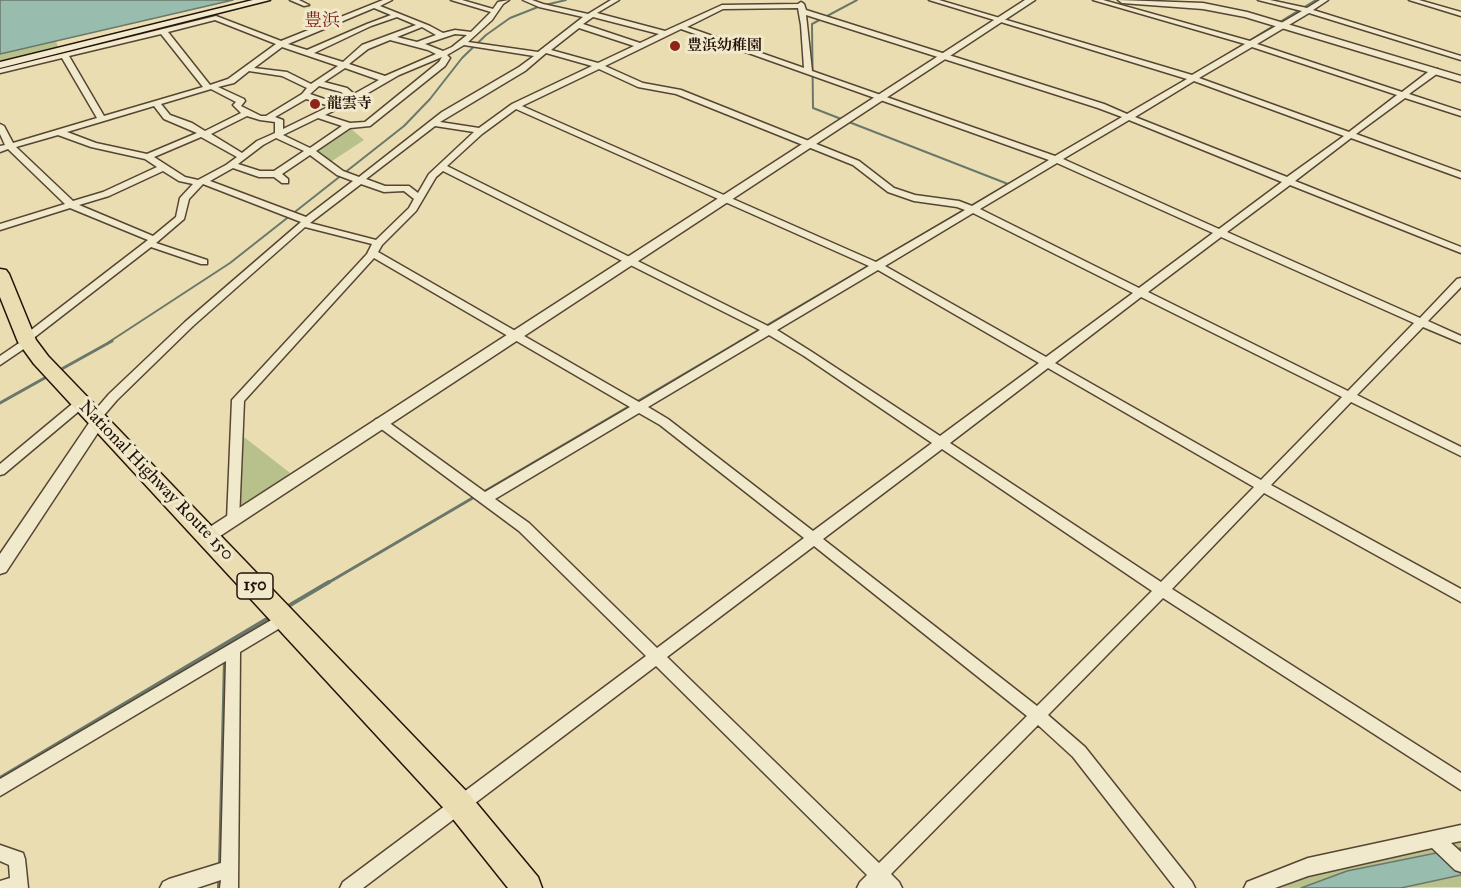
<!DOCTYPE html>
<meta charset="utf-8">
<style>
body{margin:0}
canvas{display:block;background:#eaddb1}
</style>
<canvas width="1461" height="888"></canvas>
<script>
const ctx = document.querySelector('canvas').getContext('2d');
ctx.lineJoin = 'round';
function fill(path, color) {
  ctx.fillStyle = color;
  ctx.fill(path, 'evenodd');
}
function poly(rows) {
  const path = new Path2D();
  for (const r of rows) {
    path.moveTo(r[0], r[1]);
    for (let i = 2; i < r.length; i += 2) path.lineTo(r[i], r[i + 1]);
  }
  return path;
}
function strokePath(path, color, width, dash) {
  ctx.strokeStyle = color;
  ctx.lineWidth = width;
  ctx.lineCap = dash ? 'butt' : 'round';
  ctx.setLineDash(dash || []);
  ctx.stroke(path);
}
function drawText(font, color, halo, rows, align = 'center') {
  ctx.font = font + ' "IM FELL Great Primer","Noto Serif JP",serif';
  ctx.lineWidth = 6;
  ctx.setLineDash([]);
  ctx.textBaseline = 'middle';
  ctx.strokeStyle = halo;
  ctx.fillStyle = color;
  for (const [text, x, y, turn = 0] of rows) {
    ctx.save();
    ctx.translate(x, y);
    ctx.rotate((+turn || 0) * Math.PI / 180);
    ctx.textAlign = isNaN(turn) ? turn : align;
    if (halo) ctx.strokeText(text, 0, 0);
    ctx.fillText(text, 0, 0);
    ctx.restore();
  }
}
const green = poly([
 [56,41,61,56,0,70,0,54],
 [349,127,364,140,329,163,313,151],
 [235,430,290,473,233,520],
 [1461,836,1461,887,1253,888]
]);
const water = poly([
 [0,0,233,0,0,54,0,0],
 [1461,848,1461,875,1401,888,1301,888,1347,871,1461,848]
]);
const streamFar2 = poly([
 [857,0,812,24,813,108,1008,184],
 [545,5,566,0],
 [1229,53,1316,0],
 [109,342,230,263,404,126,430,99,462,58,486,35,510,18,538,7],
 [738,342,1025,174]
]);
const streamFar1 = poly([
 [58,371,112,341],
 [0,403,50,375],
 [482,493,741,341],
 [326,584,476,496]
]);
const stream = poly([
 [285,608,329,582],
 [0,778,272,616],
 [220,865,225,659],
 [219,878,219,888]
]);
const minor = poly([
 [290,0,299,0,309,5,304,6,290,0],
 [383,0,392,0,380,6,430,26,443,33,455,30,471,32,491,12,451,0,462,0,493,9,498,2,509,0,503,4,492,20,468,42,538,52,583,17,539,7,523,0,532,0,543,4,588,14,611,0,619,0,597,13,665,31,722,5,798,4,801,2,804,4,806,10,1104,104,1127,114,1187,79,929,0,939,0,1192,75,1245,44,1093,0,1103,0,1250,41,1302,11,1258,0,1270,0,1307,8,1320,0,1328,0,1313,10,1461,56,1461,60,1309,13,1257,44,1402,92,1432,69,1438,69,1438,73,1409,94,1461,111,1461,116,1405,98,1356,134,1461,172,1461,178,1351,138,1295,181,1461,247,1461,253,1290,185,1227,232,1420,318,1457,279,1461,278,1461,287,1428,321,1461,336,1461,343,1423,327,1357,395,1461,447,1461,456,1351,402,1271,485,1461,589,1461,602,1264,493,1172,589,1461,773,1461,790,1163,598,1048,715,1085,747,1192,882,1195,888,1175,888,1073,757,1038,725,891,874,899,882,902,888,857,888,860,882,867,875,656,666,363,888,340,888,343,882,646,656,519,531,376,425,374,422,376,419,384,419,485,492,630,407,374,258,244,401,239,520,238,523,233,525,228,523,227,520,232,400,367,254,372,244,305,227,193,326,117,400,99,421,91,421,89,418,91,415,109,394,185,322,301,222,203,184,189,199,184,219,156,243,207,260,207,264,201,264,151,247,31,340,31,344,0,365,0,356,22,341,22,337,148,240,70,208,0,230,0,224,65,204,8,149,0,152,0,146,5,145,0,134,0,124,4,126,13,143,97,118,62,58,0,73,0,69,216,16,281,41,383,0],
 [374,8,391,15,367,24,307,50,288,44,374,8],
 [798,8,801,25,804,68,687,27,723,9,798,8],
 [806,15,1098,108,1122,117,1055,156,812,71,806,15],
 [397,17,416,25,362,45,343,62,314,53,371,26,397,17],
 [593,17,659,34,640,43,583,24,593,17],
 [215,20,276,44,228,79,210,85,168,32,215,20],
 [422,27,436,35,417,42,397,37,422,27],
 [579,28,634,46,598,63,551,50,579,28],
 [681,29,1049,160,972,206,959,201,915,195,894,188,859,161,681,90,643,83,605,66,681,29],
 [161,34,203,87,104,116,69,56,161,34],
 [455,34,467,35,452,47,443,51,425,44,455,34],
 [390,40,428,50,436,54,385,76,349,64,368,49,390,40],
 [464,45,534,56,519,67,442,112,359,177,343,171,316,151,350,128,370,126,445,66,450,58,447,55,464,45],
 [282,47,338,66,311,84,287,72,254,68,282,47],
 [1252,47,1397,95,1349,132,1199,78,1252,47],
 [546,53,592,66,512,104,479,128,440,122,525,71,546,53],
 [442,57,439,62,365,122,350,123,325,115,356,100,399,75,442,57],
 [345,68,379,80,354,94,347,88,324,82,345,68],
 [599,69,638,87,676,94,853,165,888,192,914,201,957,207,965,210,876,262,522,106,599,69],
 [249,71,282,76,307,88,302,94,266,116,261,116,241,106,245,101,244,99,218,87,234,83,249,71],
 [1194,81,1344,136,1287,177,1135,117,1194,81],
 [319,86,341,92,348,97,336,103,310,94,319,86],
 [211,89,236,102,233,105,241,113,205,131,192,123,170,115,161,104,211,89],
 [306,99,330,106,283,129,283,120,275,117,306,99],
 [154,106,164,119,197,133,147,154,96,143,67,132,154,106],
 [516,109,869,266,768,326,447,166,482,134,516,109],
 [247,116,260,120,275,122,275,133,257,141,242,153,211,134,247,116],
 [318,118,342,126,310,148,283,135,318,118],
 [1129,120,1282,182,1219,229,1063,159,1129,120],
 [435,126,474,132,429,174,418,193,409,186,385,186,366,179,435,126],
 [58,135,91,147,145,159,157,167,103,192,73,201,16,147,58,135],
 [201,137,237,157,226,165,198,180,185,177,154,157,201,137],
 [276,138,304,151,274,171,260,171,238,164,263,145,276,138],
 [310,155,337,175,353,181,306,217,210,181,233,168,259,177,274,177,282,183,288,183,288,179,282,174,310,155],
 [1057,163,1213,233,1139,288,980,209,1057,163],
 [163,171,179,181,193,184,180,198,176,217,153,236,79,205,109,196,163,171],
 [443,171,760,330,639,402,378,252,382,245,416,211,436,177,443,171],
 [361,184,384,192,404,191,414,199,409,208,376,240,310,223,361,184],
 [973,213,1133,293,1046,357,885,266,973,213],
 [1221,237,1414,323,1348,391,1148,292,1221,237],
 [878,270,1039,363,940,436,812,352,777,330,878,270],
 [1141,297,1342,397,1261,480,1055,363,1141,297],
 [769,335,804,356,932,443,813,531,668,419,648,407,769,335],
 [1048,368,1254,487,1161,582,950,443,1048,368],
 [639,413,660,425,804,538,657,648,529,523,495,499,639,413],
 [942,449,1152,591,1037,706,823,539,942,449],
 [814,546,1027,716,879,863,667,657,814,546],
 [1409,0,1419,0,1461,12,1461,16,1409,0],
 [81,399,85,400,87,403,85,406,4,474,0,475,0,464,77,400,81,399],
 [285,612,290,614,292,618,290,622,240,652,238,888,220,888,221,880,197,888,160,888,163,882,169,879,221,863,226,661,0,796,0,779,285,612],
 [1461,825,1461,841,1451,843,1461,852,1461,872,1455,870,1432,848,1308,876,1275,888,1244,888,1247,882,1308,858,1461,825],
 [0,845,23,853,25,859,28,888,0,888,0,881,10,878,9,865,0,861,0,845]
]);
const tertiary = poly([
 [1025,0,1035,0,214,540,208,542,202,540,200,536,202,532,1025,0],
 [1118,0,1203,3,1247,12,1461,76,1461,82,1245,17,1203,9,1122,3,1118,0],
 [98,416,105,421,103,425,6,572,0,574,0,554,93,417,98,416]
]);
const secondary = poly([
 [253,0,270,0,0,68,0,62,253,0]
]);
const trunk = poly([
 [0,269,6,270,9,274,36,340,48,356,469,794,538,877,542,888,508,888,449,814,34,364,18,342,0,297,0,269]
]);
const markers = [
 [675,46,6,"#8f2418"],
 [315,104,6,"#8f2418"]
];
const farPoinames = [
 ["豊浜幼稚園",687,46],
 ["龍雲寺",327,104]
];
const shields = [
 [255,586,36]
];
const shieldNames = [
 ["150",255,586]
];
const farQuarternames = [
 ["豊浜",322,22]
];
const streetNames = [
 ["National Highway Route 150",156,481,46]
];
fill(green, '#b8c08b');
fill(water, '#98bcad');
strokePath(water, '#6a786b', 1.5);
strokePath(streamFar2, '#6a786b', 2);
strokePath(streamFar1, '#6a786b', 3);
strokePath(stream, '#6a786b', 4);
strokePath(minor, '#564533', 3);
strokePath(tertiary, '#564533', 3);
strokePath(secondary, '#241209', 3);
strokePath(trunk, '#241209', 3);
fill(minor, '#f1e9cc');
fill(tertiary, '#f1e9cc');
fill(secondary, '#f1e9cc');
fill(trunk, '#eaddb1');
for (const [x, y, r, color] of markers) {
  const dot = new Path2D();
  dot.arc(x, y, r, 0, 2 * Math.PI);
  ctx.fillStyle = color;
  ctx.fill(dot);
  strokePath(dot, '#f1e9cc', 2);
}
drawText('bold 15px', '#241209', '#f1e9cc', farPoinames, 'left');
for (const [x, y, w] of shields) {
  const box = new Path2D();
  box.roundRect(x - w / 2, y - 13, w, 26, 4.5);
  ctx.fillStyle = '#f1e9cc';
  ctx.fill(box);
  strokePath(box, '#241209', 1.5);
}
drawText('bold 16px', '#241209', null, shieldNames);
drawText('18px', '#7a1f14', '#f1e9cc', farQuarternames);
drawText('18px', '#241209', '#f1e9cc', streetNames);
</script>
